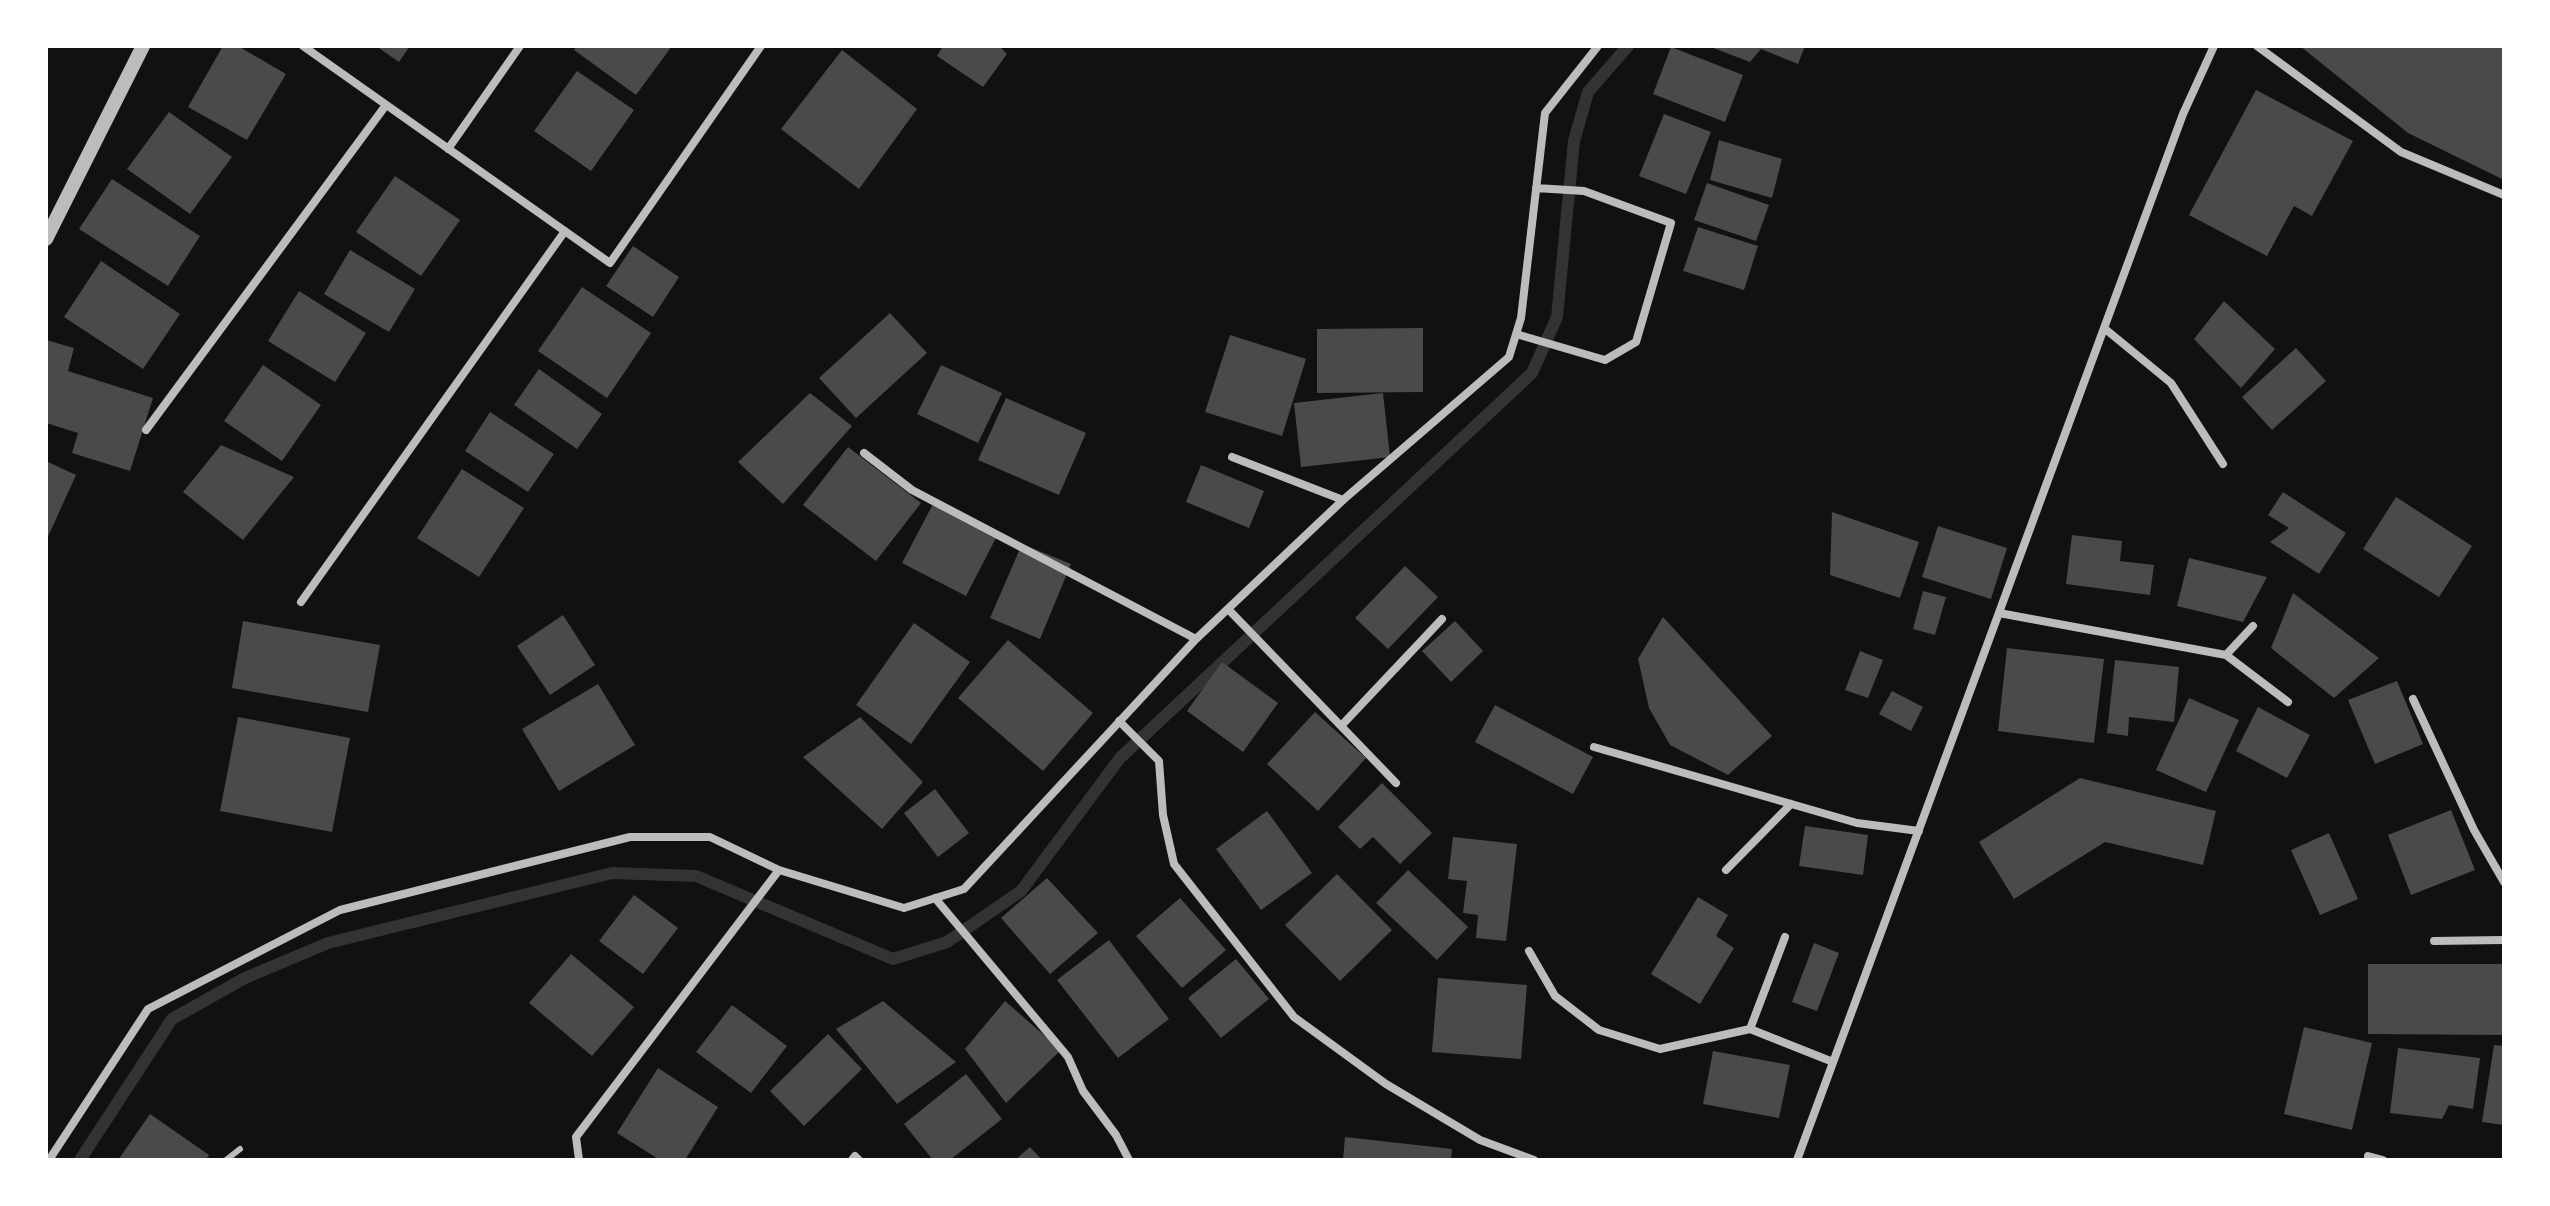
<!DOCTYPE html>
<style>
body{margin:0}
#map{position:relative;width:2550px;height:1206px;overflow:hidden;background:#111;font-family:"Exo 2",sans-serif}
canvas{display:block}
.frame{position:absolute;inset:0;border:48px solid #fff;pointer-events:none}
</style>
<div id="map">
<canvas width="2550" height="1206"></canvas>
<div class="frame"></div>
</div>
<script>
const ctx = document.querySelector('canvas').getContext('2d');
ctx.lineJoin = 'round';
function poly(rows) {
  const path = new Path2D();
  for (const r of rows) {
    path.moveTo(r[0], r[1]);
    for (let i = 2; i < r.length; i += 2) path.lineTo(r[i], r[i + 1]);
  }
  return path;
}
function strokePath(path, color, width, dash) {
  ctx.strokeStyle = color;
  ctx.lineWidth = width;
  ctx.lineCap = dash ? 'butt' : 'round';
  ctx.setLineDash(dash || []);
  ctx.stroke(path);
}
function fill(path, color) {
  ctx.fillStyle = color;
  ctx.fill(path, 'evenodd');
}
const stream = poly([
 [80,1160,172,1019,245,978,328,943,612,873,696,876,893,959,947,942,1021,891,1120,758,1532,373,1557,317,1574,141,1588,92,1628,46]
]);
const building = poly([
 [223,46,238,46,286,74,247,140,188,107],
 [376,46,410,46,399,62],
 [577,46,672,46,636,95,574,50],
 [943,46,999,46,1007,54,983,87,937,56],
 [1708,46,1805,46,1798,64,1761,49,1750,62],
 [2300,46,2504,46,2504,180,2408,133],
 [1671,47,1743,75,1725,122,1653,94],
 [842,50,917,109,859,189,781,129],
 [577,71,634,110,591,171,534,131],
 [2256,90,2353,141,2312,216,2294,206,2267,256,2189,215],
 [169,112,232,157,190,214,127,169],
 [1664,114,1711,132,1686,194,1639,176],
 [1719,140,1782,159,1772,198,1710,180],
 [395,176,460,220,421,276,356,232],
 [112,179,200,236,168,286,79,229],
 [1707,183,1769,205,1756,241,1694,220],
 [1698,227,1758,246,1744,290,1683,271],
 [633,246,679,277,653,317,606,286],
 [350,250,415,289,389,332,324,294],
 [101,261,180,314,143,369,64,317],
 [582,287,651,333,607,398,538,351],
 [299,291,366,333,335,382,268,341],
 [2224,301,2275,349,2241,388,2194,339],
 [890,313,927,353,856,418,819,378],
 [1423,328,1423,392,1317,393,1317,329],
 [1230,335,1306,359,1282,436,1205,412],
 [46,340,74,348,68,371,153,398,130,471,72,453,78,433,46,423],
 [2296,348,2326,381,2272,430,2242,397],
 [263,365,321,405,282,461,224,421],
 [941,365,1002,393,978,443,917,414],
 [539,369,602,414,577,449,514,405],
 [810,393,852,426,783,504,738,462],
 [1383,393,1390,457,1301,467,1294,403],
 [1006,398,1086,433,1059,495,978,460],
 [490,412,554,454,528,492,465,451],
 [221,445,294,477,243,540,183,492],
 [848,447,921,503,876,561,803,505],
 [46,461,76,475,46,541],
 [1201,465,1264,491,1249,528,1186,502],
 [462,469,524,508,479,577,417,538],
 [2283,492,2346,533,2319,574,2270,542,2289,528,2268,515],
 [2396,497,2472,546,2439,597,2363,549],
 [933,504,997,536,966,596,902,563],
 [1832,512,1919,542,1900,598,1830,575],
 [1938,526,2007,548,1991,599,1922,577],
 [2072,535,2122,541,2120,561,2154,565,2150,595,2066,584],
 [1022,544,1071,564,1040,639,990,618],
 [2189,558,2267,577,2243,622,2177,606],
 [1405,566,1438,597,1388,649,1355,618],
 [1923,591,1946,597,1935,635,1913,629],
 [2293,593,2379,658,2334,698,2271,648],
 [563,615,595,665,550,695,517,646],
 [1663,617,1772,736,1728,775,1670,745,1649,708,1638,659],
 [243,621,380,645,368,712,232,688],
 [1455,621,1483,651,1451,682,1422,651],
 [914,623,970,662,911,744,856,705],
 [1008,640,1093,713,1043,771,958,698],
 [2007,648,2104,659,2094,743,1998,731],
 [1860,651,1883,660,1868,698,1845,690],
 [2115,660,2179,667,2174,722,2129,717,2128,736,2107,733],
 [1222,662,1278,703,1243,752,1187,711],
 [2397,681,2423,744,2375,764,2348,700],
 [598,684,635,745,559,791,522,729],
 [1892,691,1923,707,1911,731,1879,714],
 [2189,698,2239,720,2206,792,2156,770],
 [1495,705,1593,757,1573,794,1475,742],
 [2258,707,2310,735,2287,778,2236,751],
 [1315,712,1366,758,1318,811,1267,764],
 [238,717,350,738,332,832,220,811],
 [860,717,923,782,882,829,803,757],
 [2080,778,2216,811,2203,865,2105,842,2014,899,1979,842],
 [1382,783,1432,833,1400,864,1373,837,1360,849,1338,827],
 [935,789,969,833,938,857,904,813],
 [2451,810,2475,870,2411,895,2388,835],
 [1267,811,1312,873,1261,910,1216,849],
 [1805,826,1868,835,1863,875,1799,866],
 [2329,833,2358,899,2320,915,2291,850],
 [1453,837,1517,844,1506,941,1476,938,1478,915,1463,913,1467,881,1448,879],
 [1408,870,1468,927,1437,960,1376,903],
 [1337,874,1392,930,1340,981,1285,925],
 [1047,878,1098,933,1050,974,1001,918],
 [634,895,678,928,643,974,599,941],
 [1698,897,1728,915,1716,936,1734,948,1700,1004,1651,974],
 [1180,898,1226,950,1182,988,1136,936],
 [1109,940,1169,1019,1118,1058,1057,980],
 [1814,943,1839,953,1817,1011,1792,1002],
 [571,954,634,1007,592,1056,529,1003],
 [1236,959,1269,999,1221,1038,1188,998],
 [2368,964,2504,964,2504,1035,2368,1034],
 [1438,978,1527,985,1521,1059,1432,1052],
 [883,1001,956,1062,897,1104,836,1029],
 [1005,1001,1061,1050,1006,1103,965,1049],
 [732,1005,787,1046,751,1093,696,1052],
 [2304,1027,2372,1043,2352,1130,2284,1114],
 [828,1034,862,1069,804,1126,770,1091],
 [2494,1045,2504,1046,2504,1125,2482,1122],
 [2398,1048,2480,1058,2473,1109,2449,1105,2442,1119,2390,1113],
 [1713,1051,1790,1065,1779,1118,1703,1104],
 [658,1068,718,1107,685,1160,660,1160,617,1133],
 [966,1074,1002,1119,950,1160,933,1160,904,1124],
 [150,1114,209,1155,206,1160,118,1160],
 [1345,1137,1452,1149,1451,1160,1343,1160],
 [1030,1147,1042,1160,1015,1160]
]);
const service = poly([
 [226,1160,240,1149]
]);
const minor = poly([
 [303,46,610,263,761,46],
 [2257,46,2401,152,2504,195],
 [448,149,520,46],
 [2104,328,2171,383,2223,464],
 [1516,334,1605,360,1636,342,1671,223,1584,191,1536,188],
 [146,430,386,105],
 [864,453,912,490,1196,639],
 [1232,457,1343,500],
 [301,602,565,231],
 [1228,609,1396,783],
 [1999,613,2226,655,2288,702],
 [2226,655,2253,626],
 [2413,699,2474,830,2504,882],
 [1119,721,1159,761,1163,815,1174,864,1294,1017,1386,1084,1480,1140,1534,1160],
 [1341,726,1442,619],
 [1594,747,1857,823,1919,831],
 [1726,870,1791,804],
 [935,898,1068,1057,1083,1091,1116,1135,1129,1160],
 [1785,937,1750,1029,1833,1062],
 [2434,941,2504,940],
 [1529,951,1555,996,1599,1030,1660,1049,1750,1029],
 [2368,1156,2383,1160],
 [49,1160,148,1009,340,910,630,837,710,837,779,870],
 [579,1160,576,1137,779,870,904,908,964,889,1196,639,1343,500,1509,357,1521,318,1545,113,1598,46],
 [852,1160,855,1156,859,1160],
 [1797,1160,2183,114,2214,46]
]);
const tertiary = poly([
 [46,239,143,46]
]);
strokePath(stream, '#333', 12);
fill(building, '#4a4a4a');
strokePath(service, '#bcbcbc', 6);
strokePath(minor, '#bcbcbc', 8);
strokePath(tertiary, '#bcbcbc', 14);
</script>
